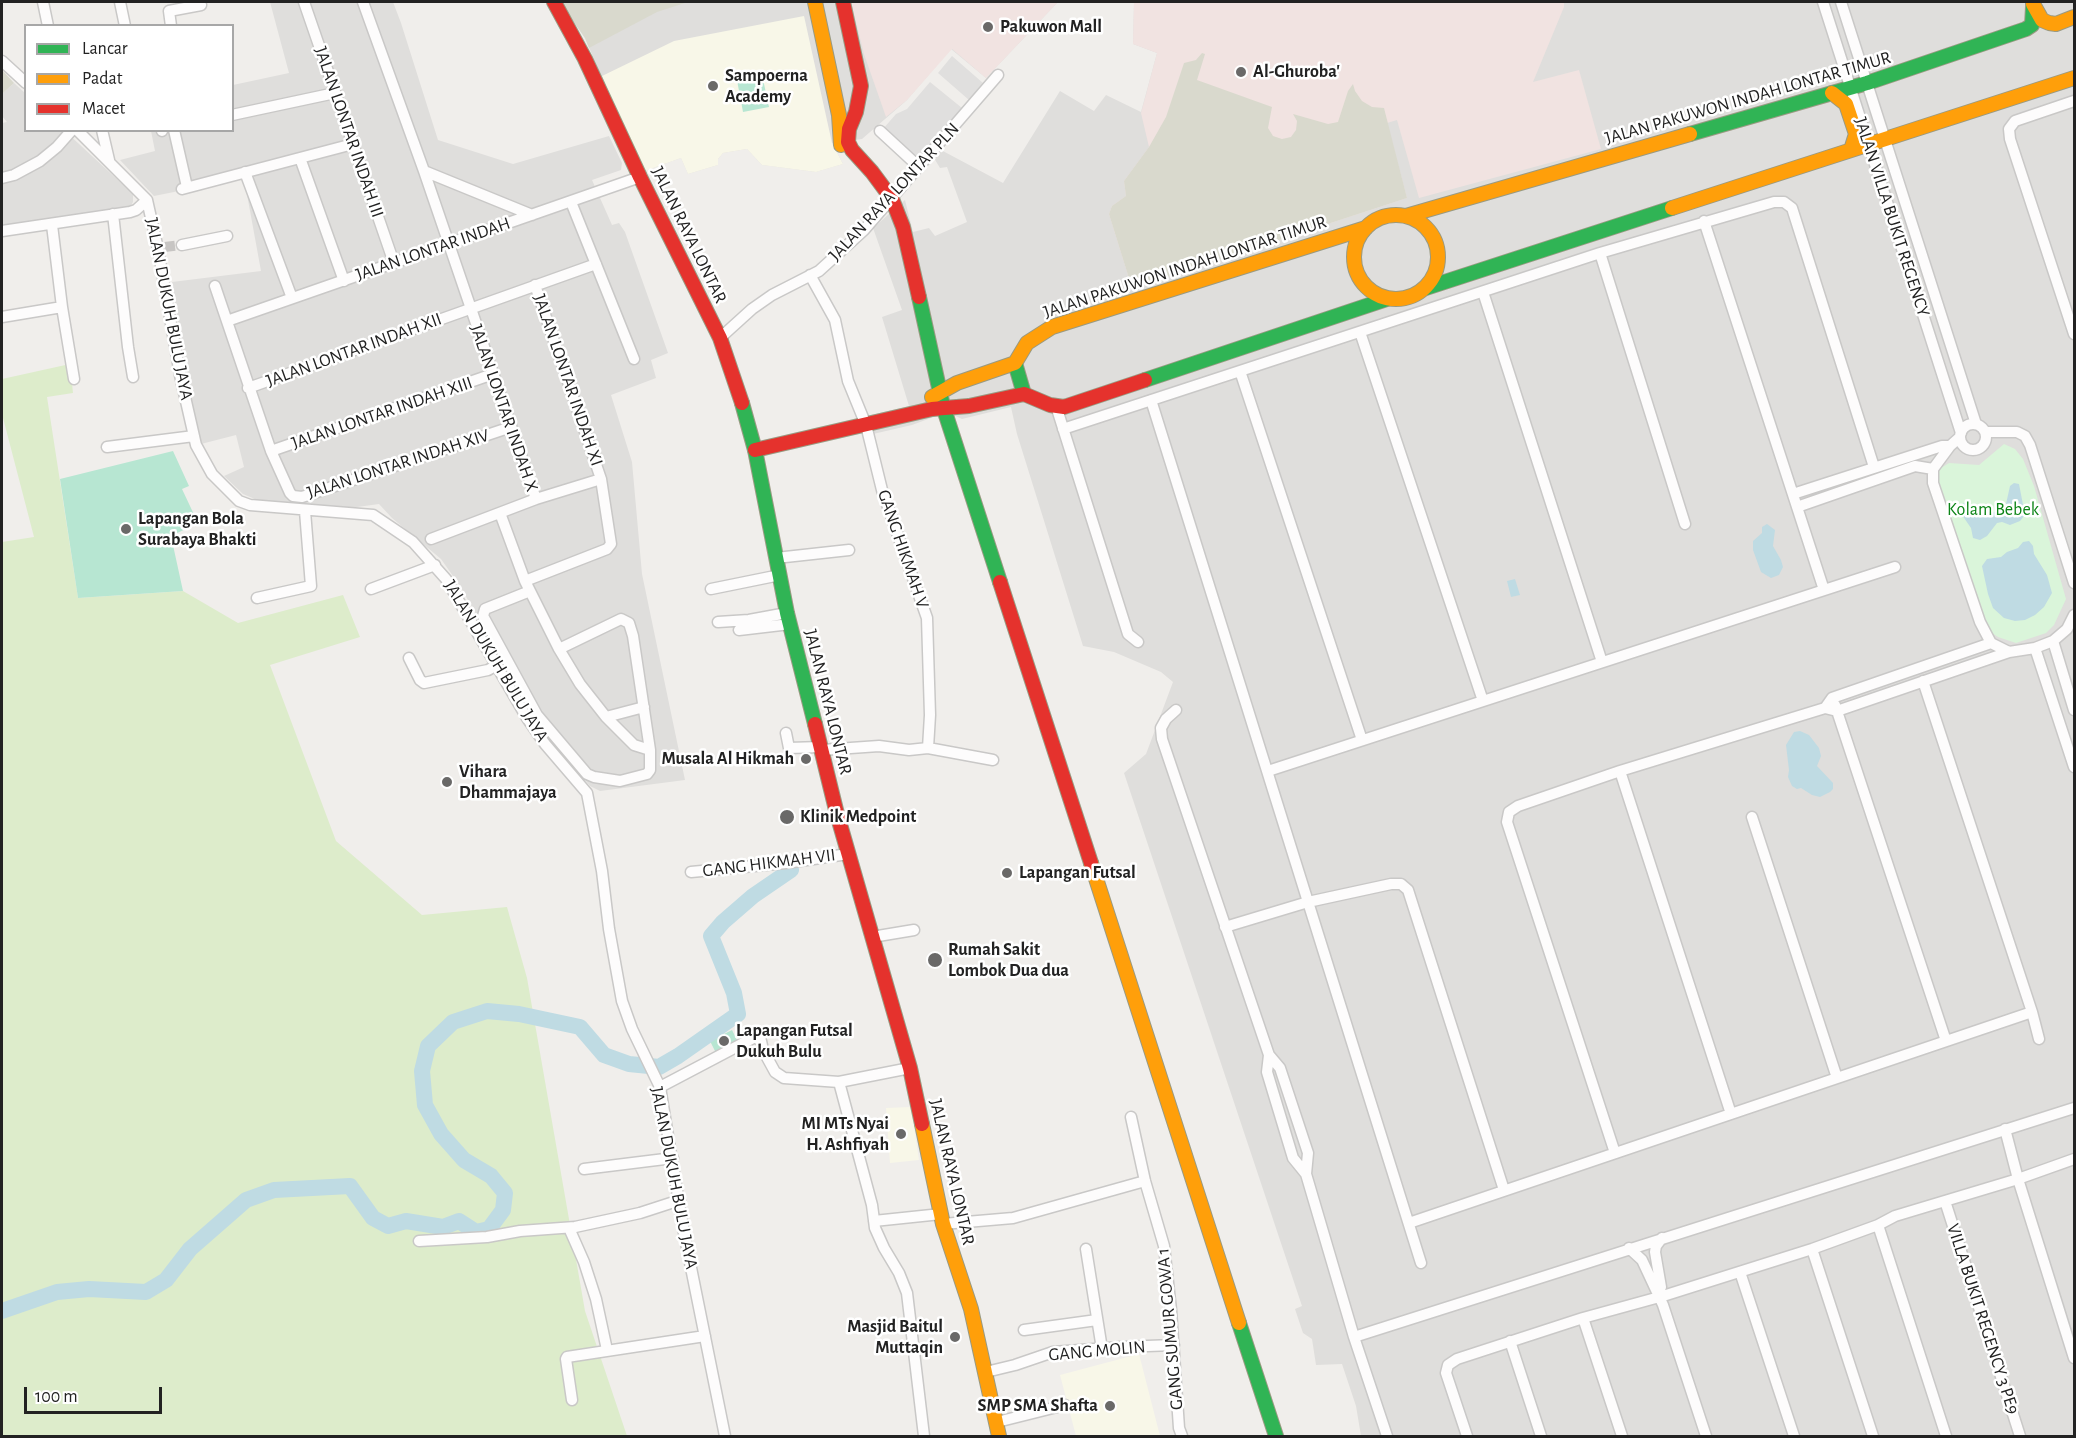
<!DOCTYPE html>
<style>
body{margin:0}
#map{position:relative;width:2076px;height:1438px;overflow:hidden;background:#f0eeeb;font-family:"Alegreya Sans",sans-serif}
canvas{display:block}
.frame{position:absolute;inset:0;border:3px solid #222;pointer-events:none}
.legend{position:absolute;left:24px;top:24px;width:210px;height:108px;box-sizing:border-box;background:#fff;border:2px solid #a7a7a7;margin:0;padding:8px 10px;list-style:none;font-size:18px;color:#222}
.legend li{display:flex;align-items:center;gap:12px;height:30px}
.legend b{width:30px;border:2px solid #a7a7a7}
.scale{position:absolute;left:24px;top:1387px;width:138px;height:27px;box-sizing:border-box;border:3px solid #222;border-top:0;padding-left:8px;font-size:18px;line-height:21px;white-space:nowrap;color:#222;-webkit-text-stroke:4px #fff;paint-order:stroke}
</style>
<div id="map">
<canvas width="2076" height="1438"></canvas>
<div class="frame"></div>
<ul class="legend">
<li><b style="height:8px;background:#30b455"></b>Lancar</li>
<li><b style="height:8px;background:#ff9f0a"></b>Padat</li>
<li><b style="height:8px;background:#e5322d"></b>Macet</li>
</ul>
<div class="scale">100 m</div>
</div>
<script>
const ctx = document.querySelector('canvas').getContext('2d');
ctx.lineJoin = 'round';
function fill(path, color) {
  ctx.fillStyle = color;
  ctx.fill(path, 'evenodd');
}
function poly(rows) {
  const path = new Path2D();
  for (const r of rows) {
    if (r.length === 3) {
      path.moveTo(r[0] + r[2], r[1]);
      path.arc(r[0], r[1], r[2], 0, 2 * Math.PI);
      continue;
    }
    path.moveTo(r[0], r[1]);
    for (let i = 2; i < r.length; i += 2) path.lineTo(r[i], r[i + 1]);
  }
  return path;
}
function strokePath(path, color, width, dash) {
  ctx.strokeStyle = color;
  ctx.lineWidth = width;
  ctx.lineCap = dash ? 'butt' : 'round';
  ctx.setLineDash(dash || []);
  ctx.stroke(path);
}
function drawText(font, color, halo, rows, align = 'center') {
  ctx.font = font + ' "Alegreya Sans",sans-serif';
  ctx.lineWidth = 5;
  ctx.setLineDash([]);
  ctx.textBaseline = 'middle';
  ctx.strokeStyle = halo;
  ctx.fillStyle = color;
  for (const [text, x, y, turn = 0] of rows) {
    ctx.save();
    ctx.translate(x, y);
    ctx.rotate((+turn || 0) * Math.PI / 180);
    ctx.textAlign = isNaN(turn) ? turn : align;
    if (halo) ctx.strokeText(text, 0, 0);
    ctx.fillText(text, 0, 0);
    ctx.restore();
  }
}
const residential = poly([
 [270,2,393,2,401,23,438,140,513,164,609,136,622,163,621,170,592,180,612,225,619,223,625,232,668,353,651,360,656,378,611,395,632,462,642,574,685,780,600,791,590,786,540,726,460,586,441,559,392,518,379,504,350,508,306,509,262,502,243,494,224,476,244,467,236,435,201,444,193,419,172,282,261,271,244,178,154,196,120,160,155,151,151,131,232,130,233,85,289,73],
 [560,2,1058,2,986,78,951,49,907,100,862,139,832,143,843,164,816,172,762,165,747,149,723,153,718,159,718,165,688,174,681,158,642,172,585,38],
 [1134,2,2074,2,2074,1436,1361,1436,1356,1406,1342,1364,1316,1365,1312,1339,1303,1333,1295,1309,1302,1306,1124,773,1146,754,1173,682,1161,672,1114,652,1083,646,1017,434,1011,407,962,419,947,412,912,425,873,434,867,416,909,406,882,317,902,310,873,228,905,200,913,232,929,228,935,236,967,222,947,167,940,168,934,158,941,150,1003,183,1060,91,1094,111,1106,95,1141,112,1157,53,1133,44],
 [14,83,25,93,26,130,65,131,133,194,133,202,130,207,2,225,2,123,7,122,2,116,2,94]
]);
const commercial = poly([
 [851,2,1058,2,986,78,952,49,907,100,886,117,864,54],
 [1134,2,1564,2,1564,7,1533,82,1579,70,1601,149,1419,198,1397,120,1387,123,1407,198,1132,288,1109,214,1112,206,1126,196,1124,181,1149,147,1141,113,1157,53,1133,44]
]);
const education = poly([
 [804,16,832,143,843,164,816,172,762,165,747,149,723,153,718,159,718,165,688,174,681,158,642,172,602,76,674,41],
 [911,1107,919,1160,890,1163,886,1108],
 [1139,1354,1160,1436,1076,1436,1060,1375]
]);
const construction = poly([
 [560,2,688,2,657,12,589,48,585,38],
 [1202,53,1205,54,1197,80,1272,107,1268,128,1273,136,1282,139,1291,137,1296,130,1297,121,1293,114,1328,124,1338,122,1348,91,1353,84,1355,91,1362,101,1372,107,1384,108,1407,198,1132,288,1109,214,1112,206,1126,196,1124,181,1149,147,1166,117,1184,63,1196,60],
 [2,70,14,83,2,94]
]);
const grass = poly([
 [70,364,73,393,47,397,78,598,183,591,238,623,343,595,360,637,270,665,336,841,422,915,507,907,527,978,585,1311,627,1436,2,1436,2,542,34,537,2,414,2,379]
]);
const park = poly([
 [2004,444,2015,449,2023,459,2034,486,2066,599,2054,625,2046,633,2016,643,1998,637,1983,627,1967,584,1936,476,1941,468,1949,463,1979,465]
]);
const pitch = poly([
 [761,70,769,107,743,112,736,75],
 [173,451,189,486,182,489,198,523,171,536,183,591,78,598,60,479],
 [732,1030,738,1042,716,1053,710,1041]
]);
const parking = poly([
 [952,56,983,83,969,100,938,73],
 [930,82,962,108,918,160,883,129,896,114,907,109]
]);
const water = poly([
 [2014,483,2019,484,2025,515,2020,521,2010,525,2002,522,1997,523,1987,536,1980,540,1973,538,1971,528,1960,512,1961,505,1966,502,1982,513,1996,512,2006,504,2010,486],
 [1767,524,1775,530,1773,546,1781,560,1783,567,1779,575,1771,578,1761,572,1753,550,1753,541,1762,533,1762,527],
 [2029,541,2033,546,2034,554,2047,575,2052,593,2044,607,2035,615,2025,620,2015,621,2004,618,1993,608,1988,594,1982,566,1987,559,2001,557,2007,552,2018,548,2023,542],
 [1515,579,1520,595,1511,597,1507,581],
 [1800,731,1809,735,1819,748,1821,756,1817,766,1833,783,1833,789,1830,792,1820,797,1812,795,1801,788,1797,789,1792,786,1788,777,1789,770,1786,745,1794,732]
]);
const river = poly([
 [2,1311,57,1292,89,1289,146,1292,166,1280,190,1249,246,1200,274,1190,350,1186,373,1218,388,1226,406,1221,443,1227,459,1221,476,1232,489,1229,503,1210,505,1193,491,1176,464,1160,441,1134,425,1105,422,1071,428,1046,453,1022,487,1011,519,1014,580,1027,604,1055,629,1064,659,1067,678,1056,738,1014,734,993,711,936,723,922,753,896,791,870]
]);
const streetTunnel = poly([
 [165,247,182,245]
]);
const street = poly([
 [43,2,48,26],
 [120,2,125,26],
 [304,2,394,263],
 [363,2,424,171,536,499],
 [1823,2,1961,433],
 [1841,2,1976,424],
 [171,26,169,11,201,5],
 [2,61,26,83],
 [2074,101,2015,121,2009,129,2010,139,2074,334],
 [232,115,335,93],
 [77,130,147,200,158,249,180,375,196,445,212,474,239,501,250,505,373,515,413,542,446,579,527,718,545,744,587,793,602,871,609,929,622,1001,632,1029,660,1087,684,1233,725,1436],
 [102,130,109,160],
 [174,130,187,187],
 [162,131,162,130],
 [880,131,919,167],
 [300,158,344,281],
 [424,171,532,215],
 [245,172,292,298],
 [2,178,14,175,40,161,57,147,72,130],
 [182,189,353,144],
 [571,202,634,359],
 [113,214,128,347,133,377],
 [1704,221,1824,590],
 [52,225,62,307,74,379],
 [2,231,130,212,136,210,147,200],
 [182,245,227,236],
 [1600,253,1685,524],
 [810,275,835,320,848,381,866,425,882,490,927,618,930,715,928,748],
 [215,286,271,451,290,493,293,496,302,497,511,427],
 [1483,292,1602,662],
 [2,317,62,307],
 [227,321,640,177],
 [1360,332,1483,701],
 [720,338,752,309,772,295,819,271,864,230,998,75],
 [1240,371,1362,740],
 [248,388,596,264],
 [1151,400,1421,1263],
 [1064,407,1057,409,1128,634,1138,642],
 [1973,437,13],
 [1063,429,1600,253,1774,202,1784,202,1792,208,1874,467],
 [1985,432,2017,432,2025,436,2030,445,2074,583],
 [1960,437,1950,446,1933,469,1933,483,1980,622,1991,643,2009,652,2035,648,2053,641,2067,629,2074,615],
 [107,447,194,436],
 [271,451,493,374],
 [1793,494,1942,446,1950,446],
 [1797,507,1915,466,1933,469],
 [500,513,525,581,559,649,580,684,606,717,634,745,650,750],
 [431,539,536,499,601,479],
 [776,558,849,550],
 [525,581,607,549,611,544,601,479,535,285],
 [371,589,435,565],
 [711,589,780,575],
 [530,591,485,609,483,616,537,715,587,774,594,777,620,781,647,774,650,770,650,750,633,636,629,623,621,619,559,649],
 [257,598,311,586,305,511],
 [718,622,749,620,787,613],
 [739,630,790,624],
 [2053,641,2074,710],
 [1991,643,1832,698,1825,708,1837,711,2009,652],
 [2035,648,2074,767],
 [409,658,420,680,424,683,488,670,497,665],
 [1923,681,2032,1012,2039,1039],
 [1835,705,1946,1041],
 [1176,710,1166,719,1161,728,1162,739,1269,1055,1280,1068,1308,1153,1306,1174],
 [606,717,644,707],
 [786,733,789,748,821,747],
 [822,750,879,746,909,750,928,748,993,760],
 [1268,771,1895,567],
 [1620,771,1731,1114],
 [1752,817,1837,1078],
 [691,872,786,863,848,854],
 [1225,927,1308,902,1391,884,1401,884,1408,890,1504,1190],
 [872,937,914,930],
 [1269,1055,1267,1072,1293,1158,1306,1174,1354,1337,1387,1436],
 [839,1082,872,1205,875,1228,884,1248,899,1273,907,1293,924,1436],
 [660,1087,755,1037,761,1041,763,1050,775,1072,784,1078,839,1082,910,1068],
 [1131,1117,1145,1181,1164,1246,1171,1310,1179,1428,1182,1436],
 [2005,1129,2018,1179,2074,1358],
 [1615,1153,1507,822,1509,812,1518,806,1620,771,1825,708],
 [584,1169,673,1158],
 [1945,1201,2020,1436],
 [874,1221,941,1214],
 [1409,1223,2032,1012],
 [943,1224,1013,1218,1145,1181],
 [1878,1225,1946,1436],
 [569,1228,584,1262,596,1299,607,1350],
 [419,1241,487,1237,520,1231,575,1227,640,1213,680,1200],
 [1629,1248,1642,1260,1663,1305,1706,1436],
 [1086,1249,1102,1349],
 [1812,1249,1873,1436],
 [1740,1272,1794,1436],
 [1661,1287,1655,1252,1656,1246,1662,1238],
 [1583,1318,1622,1436],
 [1024,1330,1097,1320],
 [1354,1337,2074,1108],
 [1510,1341,1541,1436],
 [986,1372,1015,1365,1053,1352,1121,1347,1174,1345],
 [572,1400,566,1359,567,1357,705,1336],
 [997,1422,1065,1405],
 [1467,1436,1446,1373,1448,1365,1457,1359,1583,1318,1663,1296,1812,1249,1878,1225,1895,1216,2018,1179,2074,1159]
]);
const fast = poly([
 [1690,134,1867,83,2026,29,2032,25,2033,7],
 [1426,288,1672,208],
 [919,297,943,406,1000,582],
 [1015,363,1024,394],
 [1145,380,1387,299],
 [742,403,755,450,787,613,815,724],
 [1239,1323,1276,1436]
]);
const slow = poly([
 [815,2,839,115,841,145],
 [2033,4,2042,20,2049,23,2056,24,2074,17],
 [1832,93,1846,104,1856,134,1851,150],
 [1672,208,2074,78],
 [1396,257,42],
 [1406,216,1690,134],
 [932,397,957,383,1015,363,1027,343,1052,327,1366,228],
 [1091,863,1239,1323],
 [922,1124,943,1224,971,1309,999,1436]
]);
const jam = poly([
 [554,2,585,59,640,177,720,338,742,403],
 [843,2,861,86,856,112,849,129,848,142,852,150,872,172,892,199,903,227,919,297],
 [755,450,932,409,969,406,1024,394,1050,405,1064,407,1145,380],
 [1000,582,1091,863],
 [815,724,837,814,910,1068,922,1124]
]);
const markers = [
 [988,27,6,"#6a6968"],
 [1241,72,6,"#6a6968"],
 [713,86,6,"#6a6968"],
 [126,529,6,"#6a6968"],
 [806,759,6,"#6a6968"],
 [447,782,6,"#6a6968"],
 [787,817,8,"#6a6968"],
 [1007,873,6,"#6a6968"],
 [935,960,8,"#6a6968"],
 [724,1041,6,"#6a6968"],
 [901,1134,6,"#6a6968"],
 [955,1337,6,"#6a6968"],
 [1110,1406,6,"#6a6968"]
];
const poiNames = [
 ["Pakuwon Mall",1000,27],
 ["Al-Ghuroba'",1253,72],
 ["Sampoerna",725,76],
 ["Academy",725,97],
 ["Lapangan Bola",138,519],
 ["Surabaya Bhakti",138,540],
 ["Musala Al Hikmah",794,759,"right"],
 ["Vihara",459,772],
 ["Dhammajaya",459,793],
 ["Klinik Medpoint",800,817],
 ["Lapangan Futsal",1019,873],
 ["Rumah Sakit",948,950],
 ["Lombok Dua dua",948,971],
 ["Lapangan Futsal",736,1031],
 ["Dukuh Bulu",736,1052],
 ["MI MTs Nyai",889,1124,"right"],
 ["H. Ashfiyah",889,1145,"right"],
 ["Masjid Baitul",943,1327,"right"],
 ["Muttaqin",943,1348,"right"],
 ["SMP SMA Shafta",1098,1406,"right"]
];
const streetNames = [
 ["JALAN PAKUWON INDAH LONTAR TIMUR",1748,98,-16],
 ["JALAN LONTAR INDAH III",349,132,71],
 ["JALAN RAYA LONTAR PLN",894,192,-47],
 ["JALAN VILLA BUKIT REGENCY",1892,217,72],
 ["JALAN RAYA LONTAR",689,235,64],
 ["JALAN LONTAR INDAH",433,249,-19],
 ["JALAN PAKUWON INDAH LONTAR TIMUR",1185,267,-18],
 ["JALAN DUKUH BULU JAYA",169,309,79],
 ["JALAN LONTAR INDAH XII",354,350,-20],
 ["JALAN LONTAR INDAH XI",568,380,71],
 ["JALAN LONTAR INDAH X",504,408,71],
 ["JALAN LONTAR INDAH XIII",382,413,-19],
 ["JALAN LONTAR INDAH XIV",398,464,-18],
 ["GANG HIKMAH V",903,549,71],
 ["JALAN DUKUH BULU JAYA",496,661,59],
 ["JALAN RAYA LONTAR",828,702,76],
 ["GANG HIKMAH VII",769,863,-7],
 ["JALAN RAYA LONTAR",952,1172,77],
 ["JALAN DUKUH BULU JAYA",674,1178,79],
 ["VILLA BUKIT REGENCY 3 PE9",1983,1319,72],
 ["GANG SUMUR GOWA 1",1170,1329,-95],
 ["GANG MOLIN",1097,1351,-5]
];
const parkNames = [
 ["Kolam Bebek",1993,510]
];
fill(residential, '#dfdedc');
fill(commercial, '#f1e3e1');
fill(education, '#f8f7e8');
fill(construction, '#d9d9cd');
fill(grass, '#ddeccb');
fill(park, '#daf5da');
fill(pitch, '#b7e6d2');
fill(parking, '#e0dfde');
fill(water, '#bfdbe3');
strokePath(river, '#bfdbe3', 16);
strokePath(streetTunnel, '#c7c5c3', 10, [10, 5]);
strokePath(street, '#c9c8c7', 13);
strokePath(fast, '#999a82', 16);
strokePath(slow, '#999a82', 16);
strokePath(jam, '#999a82', 16);
strokePath(street, '#fdfcfc', 10);
strokePath(fast, '#30b455', 14);
strokePath(slow, '#ff9f0a', 14);
strokePath(jam, '#e5322d', 14);
for (const [x, y, r, color] of markers) {
  const dot = new Path2D();
  dot.arc(x, y, r, 0, 2 * Math.PI);
  ctx.fillStyle = color;
  ctx.fill(dot);
  strokePath(dot, '#fff', 2);
}
drawText('bold 18px', '#222', '#fff', poiNames, 'left');
drawText('18px', '#222', '#fff', streetNames);
drawText('18px', '#0c8416', '#fff', parkNames);
</script>
